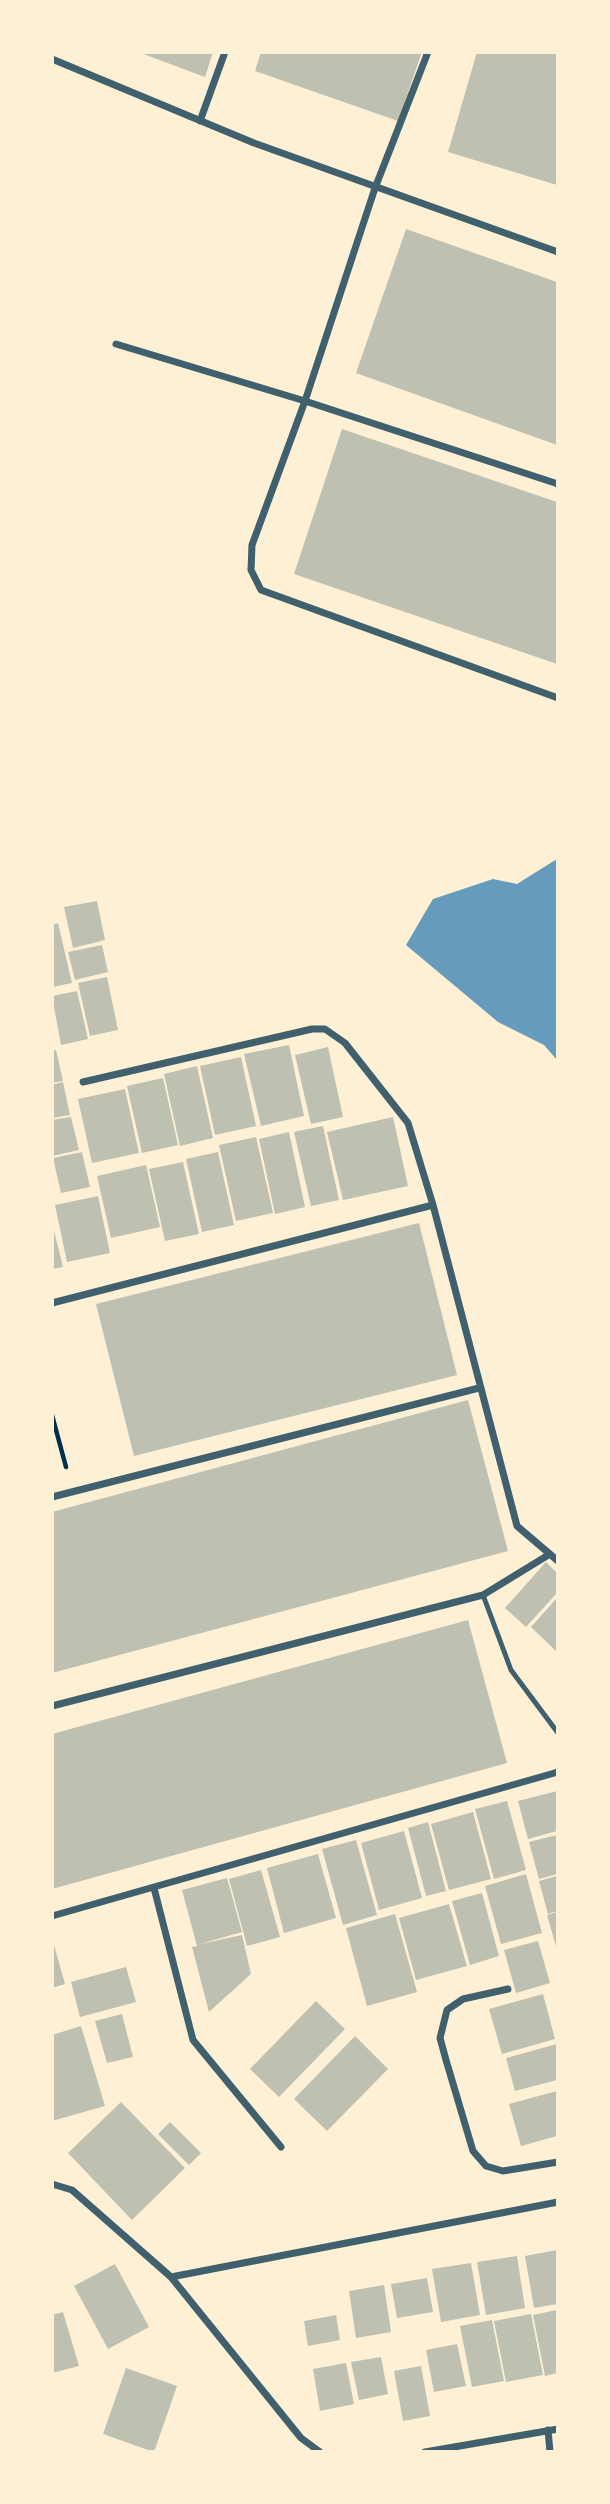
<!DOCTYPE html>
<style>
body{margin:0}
#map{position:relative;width:610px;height:2504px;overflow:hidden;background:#fdf0d5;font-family:"Nunito Sans",sans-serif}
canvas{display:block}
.frame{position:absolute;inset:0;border:54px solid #fdf0d5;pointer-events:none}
</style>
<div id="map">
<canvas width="610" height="2504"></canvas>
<div class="frame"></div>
</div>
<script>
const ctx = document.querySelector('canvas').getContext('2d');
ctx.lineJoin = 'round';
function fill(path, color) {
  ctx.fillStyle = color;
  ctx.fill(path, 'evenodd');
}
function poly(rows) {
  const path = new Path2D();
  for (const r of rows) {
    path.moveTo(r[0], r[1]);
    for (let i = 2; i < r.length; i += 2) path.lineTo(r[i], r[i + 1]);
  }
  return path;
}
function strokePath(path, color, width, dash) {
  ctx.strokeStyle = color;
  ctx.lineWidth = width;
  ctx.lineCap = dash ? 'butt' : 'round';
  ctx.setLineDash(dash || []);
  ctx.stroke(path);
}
const water = poly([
 [557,859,557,1060,544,1045,498,1022,406,945,433,899,493,879,517,884]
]);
const building = poly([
 [138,52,213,52,205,77],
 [261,52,422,52,398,121,255,71],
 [477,52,557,52,557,185,448,152],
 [406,229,557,282,557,445,356,373],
 [342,429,557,502,557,664,294,574],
 [97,901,105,940,73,948,64,907],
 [58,923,72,983,52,987,52,925],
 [102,945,108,972,75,980,68,952],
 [107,977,118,1030,90,1036,78,983],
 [77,991,88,1039,61,1045,52,996],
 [289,1045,304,1116,261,1126,244,1054],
 [328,1047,343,1117,311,1124,295,1055],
 [56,1050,63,1081,52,1083,52,1051],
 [241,1057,256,1126,215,1135,200,1066],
 [197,1066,213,1138,180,1146,164,1074],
 [163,1078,178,1145,142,1153,127,1086],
 [63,1082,70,1115,52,1118,52,1085],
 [125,1089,139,1153,92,1163,78,1099],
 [71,1117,79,1150,52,1156,52,1120],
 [393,1117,408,1186,343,1200,327,1132],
 [323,1126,339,1200,311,1206,294,1132],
 [289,1132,305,1207,275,1214,259,1139],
 [256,1137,273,1213,236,1221,219,1145],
 [82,1152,90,1187,61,1193,53,1158],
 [218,1152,234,1225,202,1232,186,1159],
 [183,1162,199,1234,165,1241,149,1169],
 [146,1165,160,1227,111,1238,97,1176],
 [98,1196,110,1253,67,1262,55,1205],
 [52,1223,63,1267,52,1269],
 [419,1223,457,1375,134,1456,96,1304],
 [468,1400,508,1551,52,1673,52,1512],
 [546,1562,557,1573,557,1593,526,1627,505,1608],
 [557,1598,557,1652,531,1627],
 [468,1620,507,1763,52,1889,52,1734],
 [557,1791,557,1831,528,1839,518,1801],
 [507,1801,526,1870,494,1879,475,1809],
 [473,1812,491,1879,449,1890,431,1824],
 [428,1822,446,1891,426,1896,408,1828],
 [404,1831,422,1898,379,1910,361,1843],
 [557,1835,557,1874,539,1879,529,1842],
 [356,1840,377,1915,343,1925,322,1849],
 [318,1854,336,1918,284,1933,267,1868],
 [261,1870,280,1937,247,1946,229,1879],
 [526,1874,542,1933,501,1944,485,1886],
 [557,1876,557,1911,548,1914,539,1881],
 [227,1878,242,1932,200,1944,242,1935,251,1974,209,2012,192,1947,197,1946,182,1890],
 [482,1893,499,1956,470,1965,452,1901],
 [449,1904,467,1966,416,1980,399,1918],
 [557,1912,557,1950,547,1915],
 [395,1914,417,1992,367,2006,346,1928],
 [52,1938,65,1984,52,1988],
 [538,1941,550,1983,516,1993,504,1950],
 [126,1967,136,2002,80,2017,71,1982],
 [543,1994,555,2039,502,2054,489,2009],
 [316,2001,345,2029,279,2097,250,2069],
 [122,2014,133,2057,107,2063,95,2021],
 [81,2026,105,2106,52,2121,52,2035],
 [355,2036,388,2069,327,2131,294,2099],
 [557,2044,557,2080,515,2091,506,2058],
 [557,2091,557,2136,521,2146,509,2104],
 [121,2102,185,2168,132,2220,68,2153],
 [170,2122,201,2153,189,2165,158,2134],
 [557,2250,557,2304,534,2308,525,2256],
 [517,2256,525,2308,486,2315,477,2262],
 [471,2263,480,2315,441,2322,432,2269],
 [115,2264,149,2327,108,2349,74,2286],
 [427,2278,433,2312,397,2318,391,2284],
 [384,2285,391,2332,356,2338,349,2291],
 [557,2310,557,2373,545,2376,533,2315],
 [63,2312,79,2366,52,2373,52,2315],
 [531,2314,543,2375,506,2382,494,2321],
 [336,2315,340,2340,308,2346,304,2321],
 [492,2320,504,2381,472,2387,460,2326],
 [457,2344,466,2386,434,2392,426,2350],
 [381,2357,388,2394,359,2400,351,2362],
 [346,2363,354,2404,320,2411,313,2369],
 [421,2366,430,2416,403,2421,394,2371],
 [126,2368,177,2386,154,2452,103,2434]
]);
const path = poly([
 [52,1415,66,1467]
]);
const service = poly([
 [483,1595,511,1670,558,1733]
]);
const minor = poly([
 [428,52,375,188,305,401,252,545,251,570,261,590,558,698],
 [52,59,254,143,558,252],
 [200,121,225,52],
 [116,344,305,401,558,484],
 [83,1082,312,1029,325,1029,345,1043,408,1123,433,1205,517,1526,558,1561],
 [52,1303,433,1205],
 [52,1497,479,1388],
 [52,1706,483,1595,550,1554],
 [154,1888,193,2040,281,2147],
 [52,1916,558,1772],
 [508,1989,463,1999,447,2010,440,2038,446,2060,473,2151,486,2166,503,2171,558,2162],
 [52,2184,72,2190,171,2277,301,2438,320,2452],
 [171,2277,558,2202],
 [548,2430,550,2452],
 [425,2452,558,2429]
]);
fill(water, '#669bbc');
fill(building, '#bec0b2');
strokePath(path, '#003049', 4.5);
strokePath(service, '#3f606c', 5);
strokePath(minor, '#3f606c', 7);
</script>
